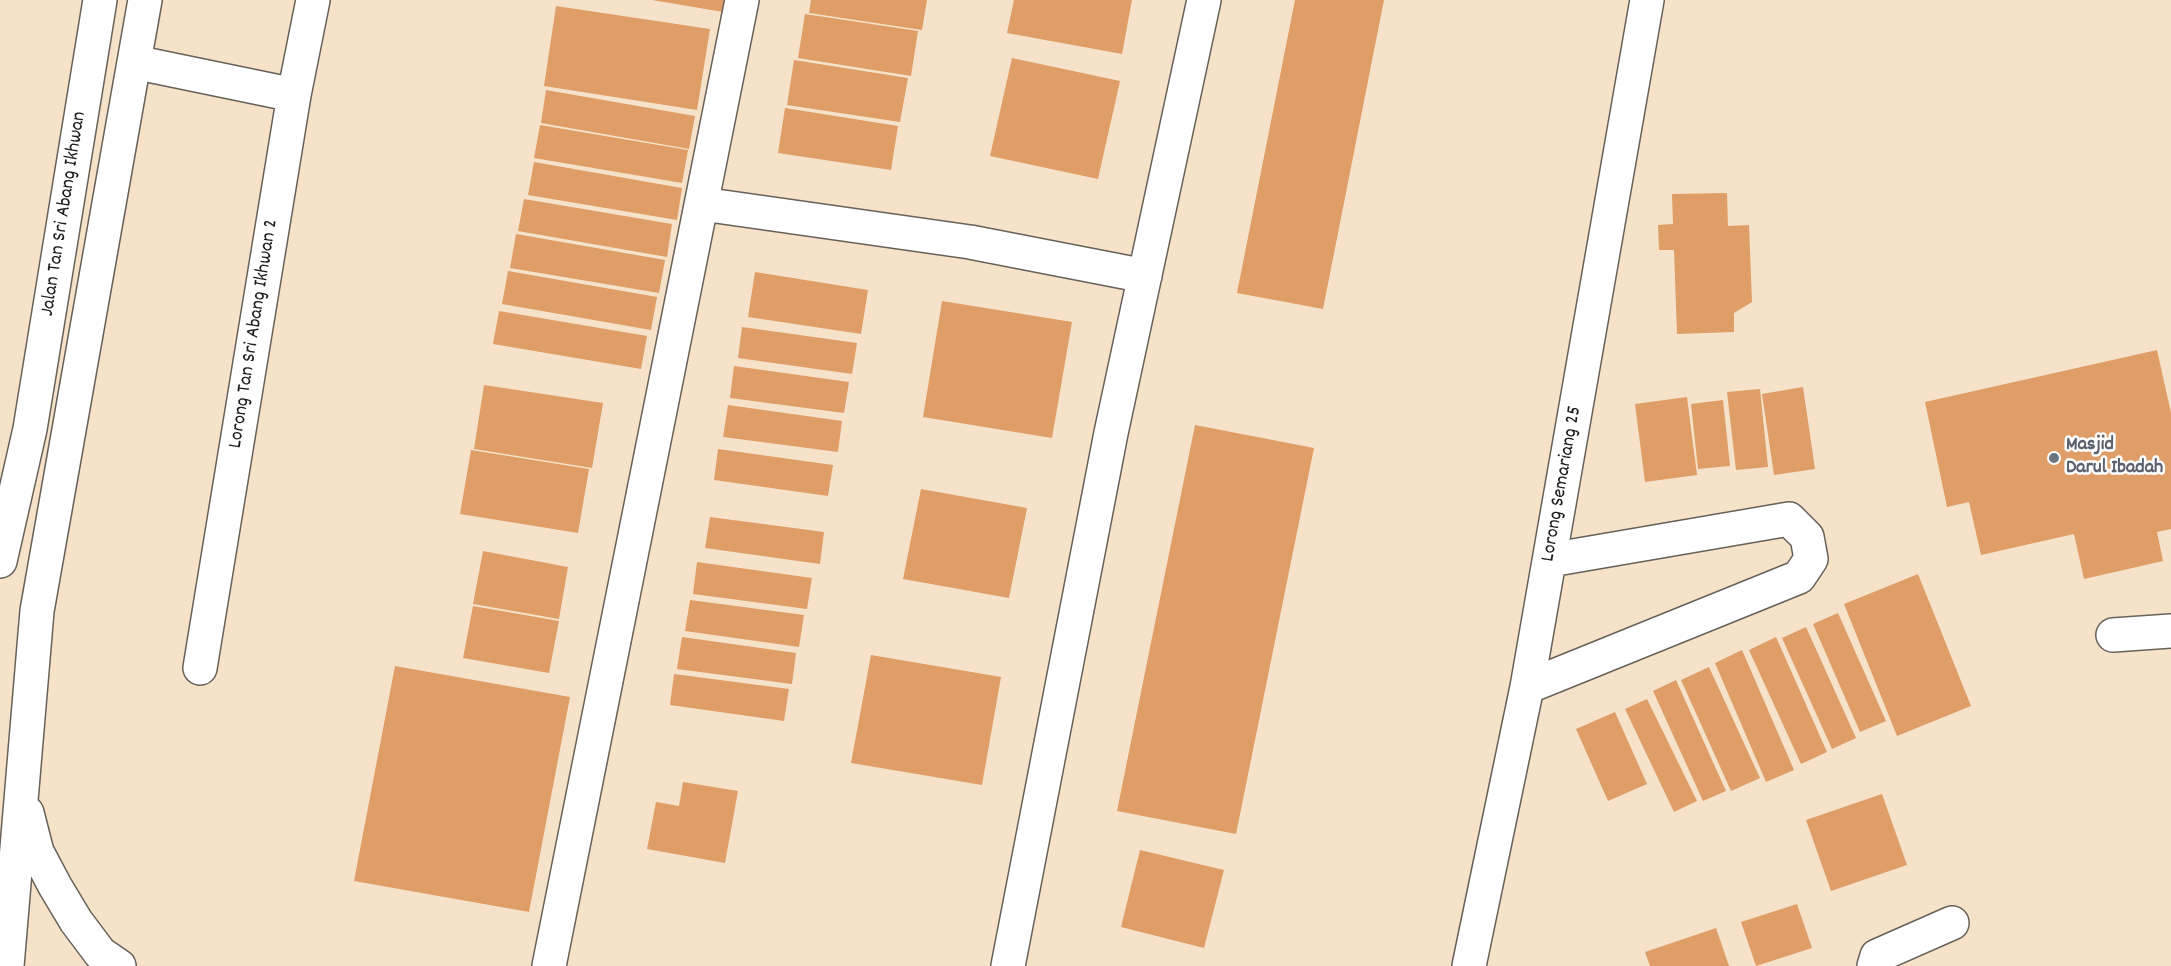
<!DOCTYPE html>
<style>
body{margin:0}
canvas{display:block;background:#f5e2c9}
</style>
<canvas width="2171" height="966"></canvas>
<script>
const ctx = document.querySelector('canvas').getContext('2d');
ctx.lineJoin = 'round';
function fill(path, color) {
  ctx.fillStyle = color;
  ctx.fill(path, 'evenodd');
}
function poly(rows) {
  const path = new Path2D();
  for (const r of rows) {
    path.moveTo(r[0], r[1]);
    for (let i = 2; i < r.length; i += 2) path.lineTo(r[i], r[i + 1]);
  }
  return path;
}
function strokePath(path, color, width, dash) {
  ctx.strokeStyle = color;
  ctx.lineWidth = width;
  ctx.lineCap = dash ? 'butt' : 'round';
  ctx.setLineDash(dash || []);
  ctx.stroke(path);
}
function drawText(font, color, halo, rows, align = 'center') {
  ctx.font = font + ' Dekko,sans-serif';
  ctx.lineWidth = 5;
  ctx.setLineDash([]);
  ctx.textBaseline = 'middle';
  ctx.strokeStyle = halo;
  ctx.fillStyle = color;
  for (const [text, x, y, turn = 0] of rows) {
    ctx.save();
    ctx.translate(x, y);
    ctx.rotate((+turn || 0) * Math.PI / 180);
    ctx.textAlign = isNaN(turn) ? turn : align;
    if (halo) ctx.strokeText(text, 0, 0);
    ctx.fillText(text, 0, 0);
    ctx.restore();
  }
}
const building = poly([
 [652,0,730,0,729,13],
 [811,0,927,0,922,30,809,13],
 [1014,0,1132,0,1122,54,1007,33],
 [1295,0,1384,0,1323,309,1237,293],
 [556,6,710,29,697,110,544,86],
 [805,14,918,31,911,76,798,58],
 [1012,58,1120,81,1098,179,990,156],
 [794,60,908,78,900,122,787,105],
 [546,90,695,116,689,149,541,123],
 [785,108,898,126,891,170,778,153],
 [540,125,688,150,682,183,534,158],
 [534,162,682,188,677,220,528,195],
 [1727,193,1728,226,1749,225,1752,302,1734,313,1734,332,1677,334,1674,250,1659,250,1658,225,1673,224,1672,194],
 [524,199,672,224,667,257,518,231],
 [516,234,665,260,659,293,510,268],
 [508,271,657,297,651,330,502,304],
 [755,272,868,290,861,334,748,317],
 [942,301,1072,322,1052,438,923,417],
 [499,311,647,336,641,369,493,344],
 [742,327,857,343,852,374,738,358],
 [2157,350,2171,413,2171,529,2157,532,2163,561,2084,579,2074,534,1981,555,1969,502,1947,507,1925,402],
 [734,366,849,382,844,413,730,398],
 [484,385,603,403,592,468,474,449],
 [1803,387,1815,469,1774,475,1762,394],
 [1760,389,1768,467,1736,470,1727,392],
 [1687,397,1697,475,1645,482,1635,404],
 [1723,400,1730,466,1698,469,1691,404],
 [728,405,842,421,838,452,723,437],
 [1195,425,1314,448,1236,834,1117,811],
 [718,449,833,465,828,496,714,480],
 [471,450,589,469,578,533,460,514],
 [921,489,1027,508,1009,598,903,579],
 [710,517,824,532,820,564,705,548],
 [483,551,568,567,559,619,473,604],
 [697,562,812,578,807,609,693,594],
 [1918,574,1971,706,1897,736,1844,604],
 [690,600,804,615,799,647,685,631],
 [473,606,559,621,549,673,463,658],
 [1838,613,1886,721,1860,732,1813,624],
 [1806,627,1856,738,1832,749,1782,638],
 [682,637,796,653,792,684,677,669],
 [1776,637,1827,752,1801,764,1749,650],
 [1742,650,1794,770,1766,782,1715,663],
 [871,655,1001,677,982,785,851,763],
 [395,666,570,697,529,912,354,881],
 [1709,667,1760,778,1731,791,1681,680],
 [674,674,789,689,784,721,670,705],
 [1676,680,1726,791,1703,801,1653,691],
 [1647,699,1697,801,1674,812,1625,709],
 [1615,712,1647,784,1608,801,1576,729],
 [683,782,738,791,725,863,647,849,656,802,679,806],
 [1882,794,1907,865,1831,891,1806,820],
 [1140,850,1224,870,1204,948,1121,927],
 [1797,904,1812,948,1756,966,1741,922],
 [1716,928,1729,966,1650,966,1645,952]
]);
const minor = poly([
 [134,62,294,95],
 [702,204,970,242,1145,276],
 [0,561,30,429,100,0],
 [2113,635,2171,631],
 [200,668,294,95,313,0],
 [1527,687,1799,577,1811,559,1807,537,1789,519,1550,560],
 [27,813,37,852,55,886,76,921,100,953,119,966],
 [7,966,37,611,145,0],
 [549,966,742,0],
 [1008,966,1111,433,1204,0],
 [1469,966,1527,687,1647,0],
 [1874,966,1877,956,1952,923]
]);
const markers = [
 [2054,458,6,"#6b7280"]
];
const streetNames = [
 ["Jalan Tan Sri Abang Ikhwan",65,214,-81],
 ["Lorong Tan Sri Abang Ikhwan 2",255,334,-81],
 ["Lorong Semariang 25",1563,484,-80]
];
const worshipNames = [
 ["Masjid",2066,446],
 ["Darul Ibadah",2066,469]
];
fill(building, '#df9e68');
strokePath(minor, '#686159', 36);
strokePath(minor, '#fff', 33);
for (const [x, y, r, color] of markers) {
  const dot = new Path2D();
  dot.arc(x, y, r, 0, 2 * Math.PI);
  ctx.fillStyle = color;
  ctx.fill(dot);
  strokePath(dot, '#fff', 2);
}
drawText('20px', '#1c1c1c', '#fff', streetNames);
drawText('bold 20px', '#5b616d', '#fff', worshipNames, 'left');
</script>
